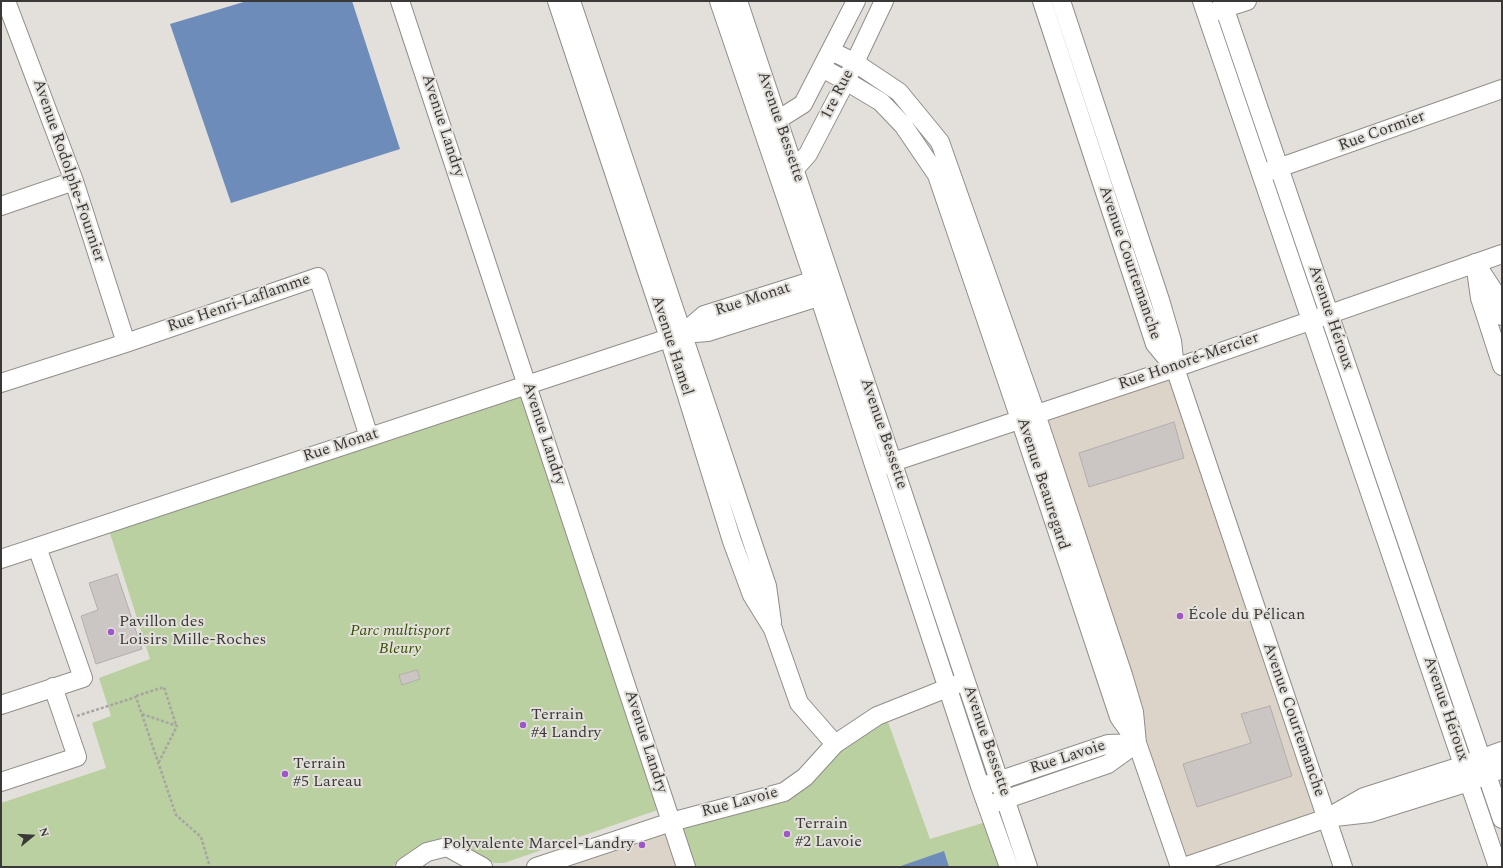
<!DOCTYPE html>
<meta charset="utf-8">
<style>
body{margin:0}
#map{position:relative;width:1503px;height:868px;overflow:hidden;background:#e3e0db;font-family:Spectral,serif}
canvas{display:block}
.frame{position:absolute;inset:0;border:2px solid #3b3938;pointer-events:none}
.north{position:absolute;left:12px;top:816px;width:40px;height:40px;-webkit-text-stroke:3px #e3e0db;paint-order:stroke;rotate:72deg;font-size:11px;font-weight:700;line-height:16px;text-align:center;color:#3b3938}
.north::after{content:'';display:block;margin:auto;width:14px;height:18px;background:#3b3938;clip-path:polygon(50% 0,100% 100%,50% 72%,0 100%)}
</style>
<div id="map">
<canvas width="1503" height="868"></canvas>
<div class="frame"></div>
<div class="north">N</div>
</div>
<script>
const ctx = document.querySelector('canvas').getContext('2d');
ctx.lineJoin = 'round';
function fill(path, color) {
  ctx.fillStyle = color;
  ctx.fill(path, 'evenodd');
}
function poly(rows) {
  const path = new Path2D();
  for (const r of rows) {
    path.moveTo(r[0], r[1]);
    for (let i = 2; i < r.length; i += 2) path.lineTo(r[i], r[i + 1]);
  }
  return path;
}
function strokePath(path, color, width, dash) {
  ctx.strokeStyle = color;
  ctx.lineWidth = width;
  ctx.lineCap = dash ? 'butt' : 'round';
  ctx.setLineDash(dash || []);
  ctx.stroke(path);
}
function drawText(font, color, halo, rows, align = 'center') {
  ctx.font = font + ' Spectral,serif';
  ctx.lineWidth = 4;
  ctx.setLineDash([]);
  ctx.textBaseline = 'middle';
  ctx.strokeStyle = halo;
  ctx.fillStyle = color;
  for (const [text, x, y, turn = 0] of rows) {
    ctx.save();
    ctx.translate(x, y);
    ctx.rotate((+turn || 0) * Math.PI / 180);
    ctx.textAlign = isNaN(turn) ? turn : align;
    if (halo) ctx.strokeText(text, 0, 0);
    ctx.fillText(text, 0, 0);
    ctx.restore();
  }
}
const built = poly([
 [1175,368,1327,818,1184,867,1036,414],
 [671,822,686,867,540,867]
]);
const green = poly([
 [530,385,672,805,504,863,494,863,452,840,435,840,391,867,1,867,1,803,106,768,92,723,111,716,99,678,150,659,108,527],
 [883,708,930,839,986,822,1003,867,692,867,679,829,780,794]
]);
const water = poly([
 [247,1,352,1,400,149,231,203,170,24],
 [944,851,949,867,898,867]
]);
const building = poly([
 [1174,422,1184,458,1089,487,1079,453,1174,422],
 [117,574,142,649,96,664,81,616,98,610,89,583,117,574],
 [417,670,420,679,402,685,399,675,417,670],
 [1270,706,1292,776,1197,807,1183,764,1251,743,1241,714,1270,706]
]);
const path = poly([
 [136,696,164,687,176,725],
 [142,714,177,726,159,762],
 [77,716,136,697,176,815,201,837,210,867]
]);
const minor = poly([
 [6,1,74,181,126,343],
 [400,1,686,867],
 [557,1,669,338,732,541,752,595,773,629,799,703,835,744],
 [571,1,767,586,772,622],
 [719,1,814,280,875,468,980,786,1009,867],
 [738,1,1028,867],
 [1042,1,1155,344,1175,368],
 [1061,1,1160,300,1172,341,1175,368,1343,867],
 [1202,1,1498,867],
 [1222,1,1502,819],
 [1213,12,1247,1],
 [831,51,854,62,899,92,940,142,1036,414,1123,675,1134,712,1137,743,1180,867],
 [822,68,846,81,881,102,903,125,937,175,1020,419,1119,717,1136,741],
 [768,126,803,104,856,1],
 [1267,172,1502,89],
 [787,175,794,170,808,154,846,81,884,1],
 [1,206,74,181],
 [1475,263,1480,298,1502,366],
 [1478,267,1493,290,1502,316],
 [682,334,704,315,824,277],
 [1,383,126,343,318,277,369,437],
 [881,466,1175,368,1502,254],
 [1,559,669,338,682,334,708,332,831,293],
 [1,705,83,678,37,547],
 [1,782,77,757,53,687],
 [989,784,1108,744,1137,743],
 [995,803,1108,764,1137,743],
 [1335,817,1370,813,1469,782,1502,769],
 [405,867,427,852,447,847,483,867],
 [536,867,671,822,784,792,805,777,835,744,877,716,960,683],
 [1184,867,1327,818,1364,797,1464,765,1502,751]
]);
const markers = [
 [1180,616,4,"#9f56c9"],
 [111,632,4,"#9f56c9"],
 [523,725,4,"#9f56c9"],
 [285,774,4,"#9f56c9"],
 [787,834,4,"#9f56c9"],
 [642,845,4,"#9f56c9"]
];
const streetNames = [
 ["1re Rue",838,95,-63],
 ["Avenue Landry",442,126,72],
 ["Avenue Bessette",780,127,71],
 ["Rue Cormier",1382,132,-20],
 ["Avenue Rodolphe-Fournier",68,171,71],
 ["Avenue Courtemanche",1129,263,71],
 ["Rue Monat",753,300,-18],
 ["Rue Henri-Laflamme",239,304,-19],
 ["Avenue Héroux",1330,318,71],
 ["Avenue Hamel",671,346,72],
 ["Rue Honoré-Mercier",1189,362,-19],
 ["Avenue Landry",543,434,72],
 ["Avenue Bessette",883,434,71],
 ["Rue Monat",341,446,-18],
 ["Avenue Beauregard",1042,484,72],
 ["Avenue Héroux",1445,709,71],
 ["Avenue Courtemanche",1293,720,71],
 ["Avenue Bessette",986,741,71],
 ["Avenue Landry",645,742,72],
 ["Rue Lavoie",1068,758,-18],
 ["Rue Lavoie",740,803,-15]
];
const poiNames = [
 ["École du Pélican",1188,616],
 ["Pavillon des",119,623],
 ["Loisirs Mille-Roches",119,641],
 ["Terrain",531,716],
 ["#4 Landry",531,734],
 ["Terrain",293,765],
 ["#5 Lareau",293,783],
 ["Terrain",795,825],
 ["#2 Lavoie",795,843],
 ["Polyvalente Marcel-Landry",634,845,"right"]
];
const parkNames = [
 ["Parc multisport",400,632],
 ["Bleury",400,650]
];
fill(built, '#dcd4c9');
fill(green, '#bad0a0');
fill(water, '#6d8cba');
fill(building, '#cbc6c3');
strokePath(building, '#b3aeac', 1);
strokePath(minor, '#918e8a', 20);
strokePath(path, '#a7a5a1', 2.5, [3, 2]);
strokePath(minor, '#fff', 18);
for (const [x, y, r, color] of markers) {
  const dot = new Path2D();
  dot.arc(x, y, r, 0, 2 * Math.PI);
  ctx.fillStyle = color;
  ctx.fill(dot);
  strokePath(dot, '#e3e0db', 1.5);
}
drawText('16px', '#3b3938', '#e3e0db', streetNames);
drawText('16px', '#3b3938', '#e3e0db', poiNames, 'left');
drawText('italic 16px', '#375200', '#e3e0db', parkNames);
</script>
